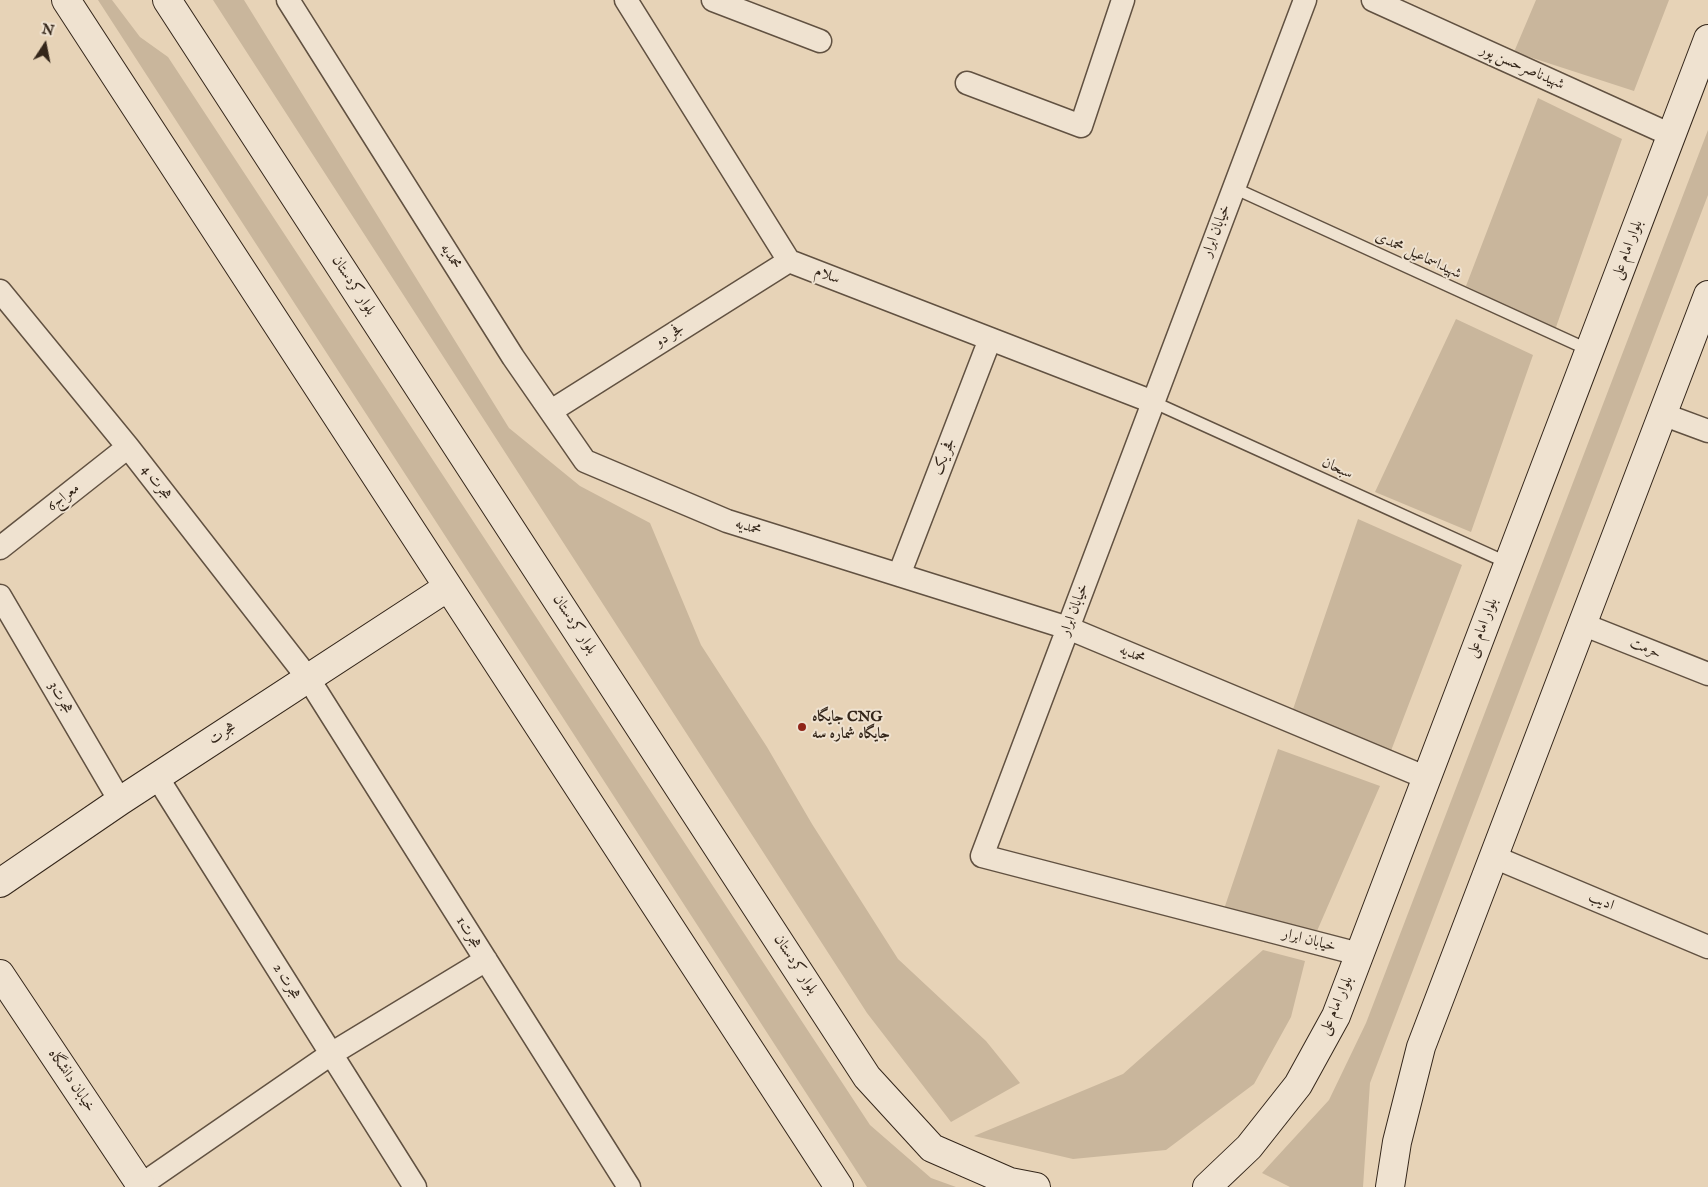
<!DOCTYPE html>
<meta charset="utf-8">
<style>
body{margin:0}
#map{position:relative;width:1708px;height:1187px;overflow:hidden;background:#e7d3b7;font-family:"IM FELL English",serif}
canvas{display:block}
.north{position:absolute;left:20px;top:20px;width:50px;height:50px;-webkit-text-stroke:4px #efe2d0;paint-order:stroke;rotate:11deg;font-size:14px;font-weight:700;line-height:20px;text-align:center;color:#34261a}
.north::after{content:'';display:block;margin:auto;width:18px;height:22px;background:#34261a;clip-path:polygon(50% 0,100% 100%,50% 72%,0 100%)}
</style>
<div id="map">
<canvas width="1708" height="1187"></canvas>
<div class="north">N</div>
</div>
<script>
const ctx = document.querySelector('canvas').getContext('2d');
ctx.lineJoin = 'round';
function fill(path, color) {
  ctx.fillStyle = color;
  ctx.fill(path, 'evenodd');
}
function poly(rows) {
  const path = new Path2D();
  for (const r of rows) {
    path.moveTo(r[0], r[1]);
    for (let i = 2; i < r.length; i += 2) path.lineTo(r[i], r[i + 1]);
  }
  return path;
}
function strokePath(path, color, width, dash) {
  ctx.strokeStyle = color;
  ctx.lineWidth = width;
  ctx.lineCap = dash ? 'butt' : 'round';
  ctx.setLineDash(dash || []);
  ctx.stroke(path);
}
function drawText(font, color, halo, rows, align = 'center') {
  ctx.font = font + ' "IM FELL English",Amiri,serif';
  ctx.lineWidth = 4;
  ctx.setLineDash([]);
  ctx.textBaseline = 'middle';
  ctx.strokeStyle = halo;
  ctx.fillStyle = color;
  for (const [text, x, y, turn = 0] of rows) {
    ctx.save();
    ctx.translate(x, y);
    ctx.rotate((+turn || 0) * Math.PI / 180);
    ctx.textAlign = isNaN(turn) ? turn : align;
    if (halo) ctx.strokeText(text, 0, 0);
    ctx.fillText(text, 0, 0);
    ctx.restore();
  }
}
const green = poly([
 [98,0,112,0,140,37,168,57,870,1125,931,1178,956,1187,867,1187],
 [213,0,244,0,509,428,580,486,650,523,701,645,767,747,812,824,898,959,986,1041,1020,1083,951,1122,867,1013],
 [1536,0,1669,0,1634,91,1514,52],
 [1538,98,1622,139,1555,330,1466,286],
 [1708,130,1708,195,1370,1083,1363,1187,1290,1187,1262,1173,1329,1100,1366,1023],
 [1456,319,1533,355,1471,532,1375,492],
 [1358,519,1462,565,1389,756,1289,721],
 [1278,749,1380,786,1317,931,1222,915],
 [1263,950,1305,961,1291,1017,1254,1084,1166,1150,1073,1159,974,1136,1123,1074]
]);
const lane = poly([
 [1234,188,1589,350],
 [1153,402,1508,563]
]);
const street = poly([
 [288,0,513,357,585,461,727,521,1068,628,1427,778],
 [626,0,789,261,1153,402],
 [713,0,820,41],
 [1305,0,982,856,1359,954],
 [1373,0,1671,135],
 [967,83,1081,126,1123,0],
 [0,291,128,447,308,678,629,1187],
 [551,411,789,261],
 [1662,414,1708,431],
 [0,548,128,447],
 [899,575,990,339],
 [0,596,120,801],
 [1582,624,1708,674],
 [157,777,415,1187],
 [1494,857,1708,947],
 [141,1185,331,1054,486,960]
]);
const secondary = poly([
 [66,0,839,1187],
 [167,0,867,1077,932,1148,1010,1182,1036,1187],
 [0,883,120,801,448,587],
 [0,974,142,1187],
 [1207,1187,1249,1147,1298,1085,1336,1016,1708,39],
 [1390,1187,1397,1142,1421,1047,1708,295]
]);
const markers = [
 [802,727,5,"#8f2418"]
];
const streetNames = [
 ["شهیدناصرحسن پور",1522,68,24],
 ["خیابان ابرار",1217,231,-69],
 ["بلوار امام علی",1628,250,-69],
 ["شهیداسماعیل محمدی",1418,256,25],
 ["محمدیه",450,257,58],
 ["سلام",827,276,21],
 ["بلوار کردستان",353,286,57],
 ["فجر دو",670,336,-32],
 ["فجر یک",945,457,-69],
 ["سبحان",1337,469,24],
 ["هجرت 4",156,483,52],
 ["معراج6",64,498,-38],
 ["محمدیه",748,528,17],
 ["خیابان ابرار",1075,610,-69],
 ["بلوار کردستان",574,625,57],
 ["بلوار امام علی",1483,628,-69],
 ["حرمت",1645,649,22],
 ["محمدیه",1132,655,23],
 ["هجرت3",60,698,60],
 ["هجرت",223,734,-33],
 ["ادیب",1601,902,23],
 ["هجرت1",468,933,58],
 ["خیابان ابرار",1309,941,15],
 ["بلوار کردستان",795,965,57],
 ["هجرت 2",286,982,58],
 ["بلوار امام علی",1337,1006,-66],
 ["خیابان دانشگاه",71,1081,56]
];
const poiNames = [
 ["جایگاه CNG",812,718],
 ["جایگاه شماره سه",812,735]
];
fill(green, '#c9b69c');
strokePath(lane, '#615141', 14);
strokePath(street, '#615141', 25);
strokePath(secondary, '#34261a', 30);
strokePath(lane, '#efe2d0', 11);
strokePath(street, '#efe2d0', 22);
strokePath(secondary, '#efe2d0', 28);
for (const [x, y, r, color] of markers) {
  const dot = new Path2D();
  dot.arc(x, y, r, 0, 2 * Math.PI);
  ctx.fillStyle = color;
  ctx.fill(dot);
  strokePath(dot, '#efe2d0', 2);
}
drawText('15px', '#34261a', '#efe2d0', streetNames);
drawText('bold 15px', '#34261a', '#efe2d0', poiNames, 'left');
</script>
